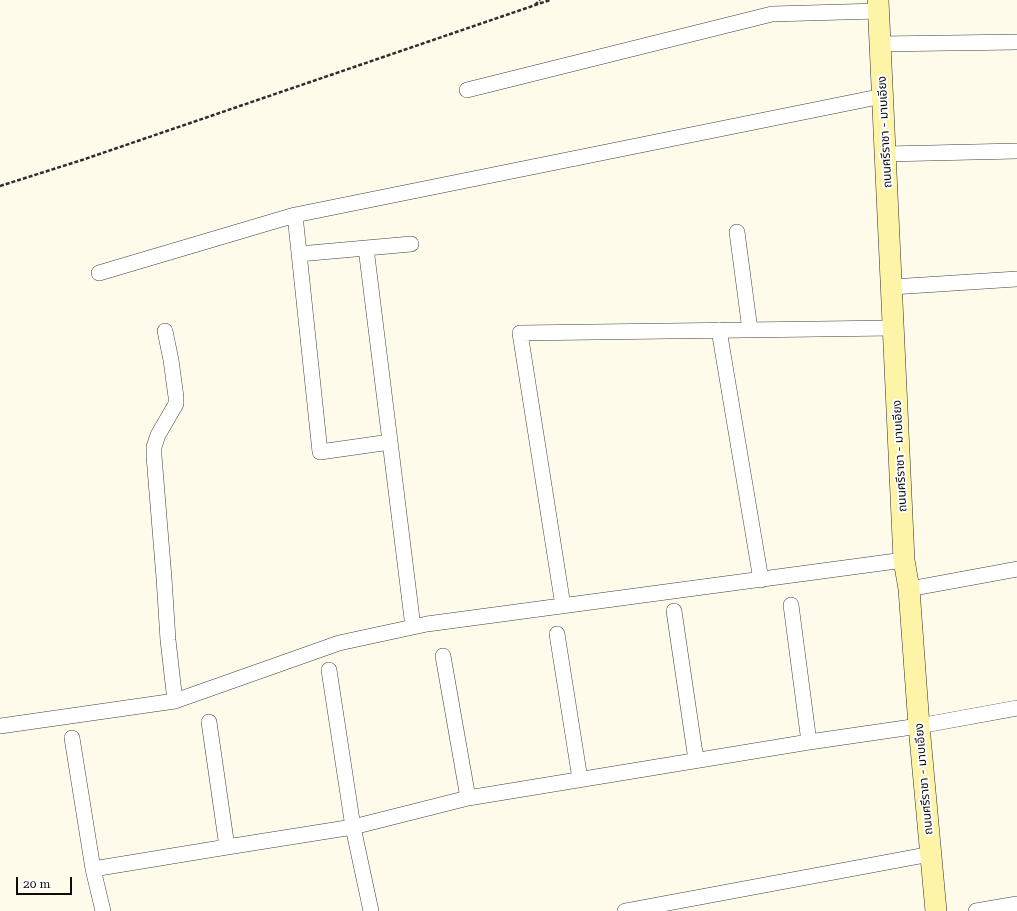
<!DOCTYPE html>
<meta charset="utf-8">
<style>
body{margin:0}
#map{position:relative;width:1017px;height:911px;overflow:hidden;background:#fffbeb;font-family:"Roboto Serif",serif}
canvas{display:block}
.scale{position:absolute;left:16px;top:877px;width:56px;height:18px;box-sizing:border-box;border:2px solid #0c0c0c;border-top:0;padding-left:5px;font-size:12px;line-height:14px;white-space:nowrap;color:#0c0c0c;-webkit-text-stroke:3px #fff;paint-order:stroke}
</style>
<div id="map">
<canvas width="1017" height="911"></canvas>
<div class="scale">20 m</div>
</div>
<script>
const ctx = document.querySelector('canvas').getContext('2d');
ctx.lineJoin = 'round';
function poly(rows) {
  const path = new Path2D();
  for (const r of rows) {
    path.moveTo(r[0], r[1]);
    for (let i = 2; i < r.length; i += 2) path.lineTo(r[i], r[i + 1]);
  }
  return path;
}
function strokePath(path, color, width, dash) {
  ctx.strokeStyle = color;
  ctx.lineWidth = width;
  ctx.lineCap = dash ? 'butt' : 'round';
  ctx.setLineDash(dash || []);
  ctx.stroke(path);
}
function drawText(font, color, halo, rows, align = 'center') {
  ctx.font = font + ' "Roboto Serif","Noto Sans Thai",serif';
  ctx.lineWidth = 4;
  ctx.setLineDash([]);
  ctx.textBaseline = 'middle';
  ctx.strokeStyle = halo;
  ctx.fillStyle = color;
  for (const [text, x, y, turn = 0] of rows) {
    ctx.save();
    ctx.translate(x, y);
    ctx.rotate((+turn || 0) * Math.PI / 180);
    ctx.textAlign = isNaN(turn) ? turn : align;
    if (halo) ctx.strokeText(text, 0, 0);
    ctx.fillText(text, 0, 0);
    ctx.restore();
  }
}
const path = poly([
 [535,5,540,0],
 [0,186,82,160,550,0]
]);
const minor = poly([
 [880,44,1017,42],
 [467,90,772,14,879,11],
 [886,154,1017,151],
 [295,215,320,452,390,442],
 [737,232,750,330],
 [366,248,413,627],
 [299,254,411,244],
 [99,273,295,215,883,96],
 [892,287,1017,279],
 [719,330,761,580],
 [165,331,171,360,176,397,176,404,158,435,154,447,154,456,164,578,168,640,175,701],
 [909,589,1017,569],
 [791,605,809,742],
 [563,606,520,333,893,328],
 [674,611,696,760],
 [557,634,580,779],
 [443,656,468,798],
 [329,670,353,827,371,911],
 [209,722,227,847],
 [0,726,175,701,339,643,427,624,904,560],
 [72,738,93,869,103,911],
 [93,869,227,847,353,827,468,798,809,742,919,726,1017,708],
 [625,911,931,854],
 [976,911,1017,904]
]);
const secondary = poly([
 [878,0,904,560,909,589,919,726,936,911]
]);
const streetNames = [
 ["ถนนศรีราชา - มาบเอียง",885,132,-93],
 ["ถนนศรีราชา - มาบเอียง",900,456,-93],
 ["ถนนศรีราชา - มาบเอียง",924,779,-95]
];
strokePath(minor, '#3f3f3f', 16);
strokePath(secondary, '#2e2e2e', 22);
strokePath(path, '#2e2e2e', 2.5, [4, 2]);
strokePath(minor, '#fff', 15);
strokePath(secondary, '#fdf4a8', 21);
drawText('12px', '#0c0c0c', '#fff', streetNames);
</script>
